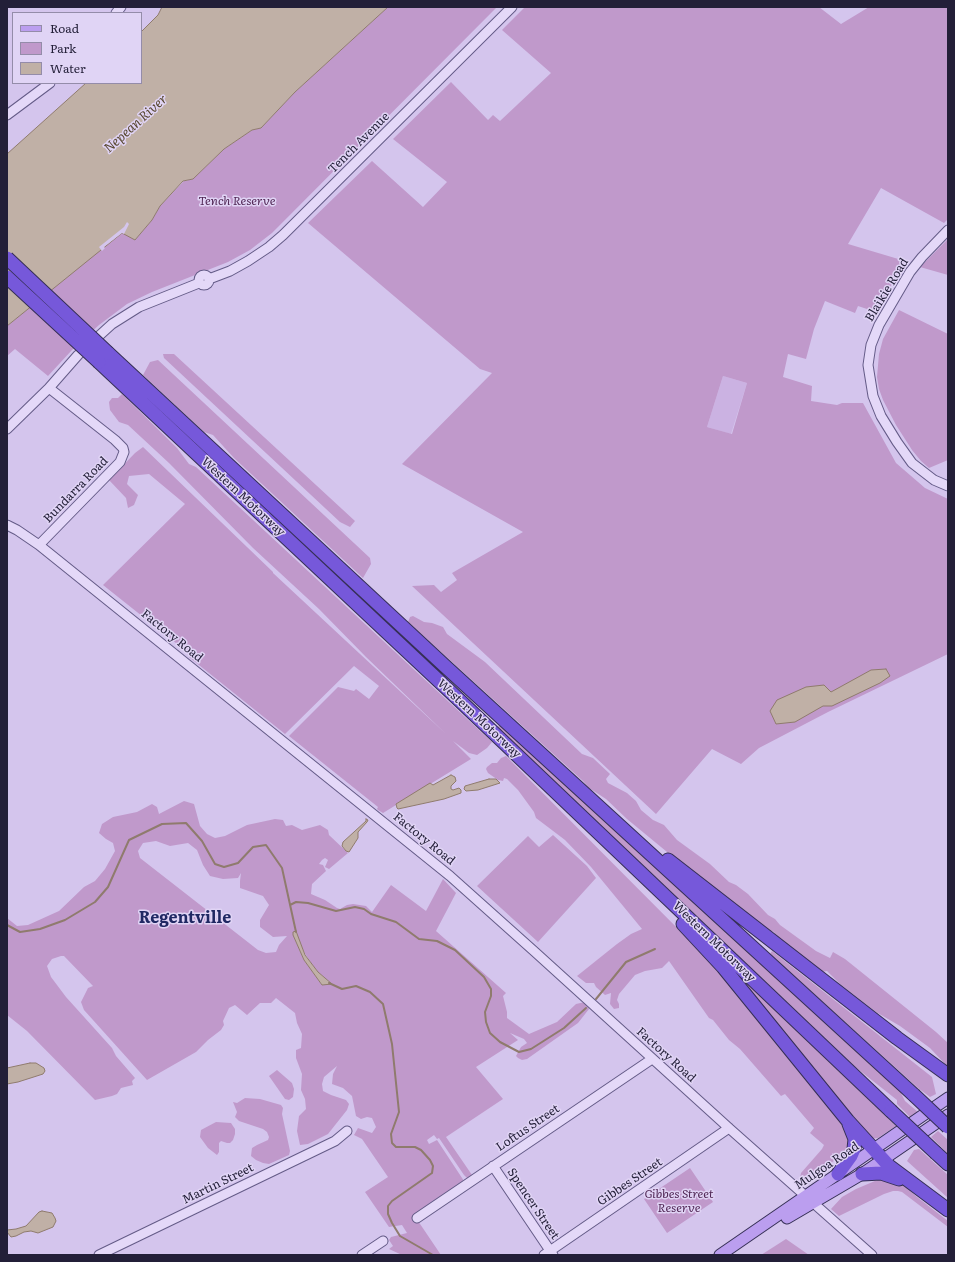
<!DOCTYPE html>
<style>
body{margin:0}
#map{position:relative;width:955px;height:1262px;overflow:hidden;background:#d4c5ed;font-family:Literata,serif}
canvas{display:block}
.frame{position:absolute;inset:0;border:8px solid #231f38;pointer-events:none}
.legend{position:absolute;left:12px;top:12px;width:130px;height:72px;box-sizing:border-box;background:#e0d4f5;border:1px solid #948ca9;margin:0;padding:5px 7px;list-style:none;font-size:12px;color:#231f38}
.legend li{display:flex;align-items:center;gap:8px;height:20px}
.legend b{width:20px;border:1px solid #948ca9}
</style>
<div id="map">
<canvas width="955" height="1262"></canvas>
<div class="frame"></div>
<ul class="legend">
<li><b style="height:5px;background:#bb9eef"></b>Road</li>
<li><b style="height:11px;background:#c099cb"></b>Park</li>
<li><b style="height:11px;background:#c0b0a6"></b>Water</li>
</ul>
</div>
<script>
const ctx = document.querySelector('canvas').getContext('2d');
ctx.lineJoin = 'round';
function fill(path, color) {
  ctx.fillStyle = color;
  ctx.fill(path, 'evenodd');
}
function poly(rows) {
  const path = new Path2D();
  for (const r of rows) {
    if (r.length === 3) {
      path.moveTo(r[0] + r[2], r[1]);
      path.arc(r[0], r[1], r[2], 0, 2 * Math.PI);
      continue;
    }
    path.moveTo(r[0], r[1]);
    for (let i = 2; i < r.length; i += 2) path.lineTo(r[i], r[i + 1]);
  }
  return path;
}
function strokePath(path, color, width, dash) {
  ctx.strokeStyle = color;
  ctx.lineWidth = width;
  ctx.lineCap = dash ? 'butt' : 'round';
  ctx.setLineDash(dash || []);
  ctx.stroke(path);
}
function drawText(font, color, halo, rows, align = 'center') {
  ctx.font = font + ' Literata,serif';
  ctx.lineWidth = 3;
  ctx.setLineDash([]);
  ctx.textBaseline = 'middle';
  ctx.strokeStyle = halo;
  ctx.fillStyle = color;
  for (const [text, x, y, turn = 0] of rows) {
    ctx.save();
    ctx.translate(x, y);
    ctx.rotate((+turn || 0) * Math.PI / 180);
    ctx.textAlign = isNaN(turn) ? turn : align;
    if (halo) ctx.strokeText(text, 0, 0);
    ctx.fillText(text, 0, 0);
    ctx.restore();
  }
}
const farmland = poly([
 [723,376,747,383,731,434,707,427]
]);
const green = poly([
 [388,7,497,7,272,233,250,250,228,262,152,292,127,304,99,325,72,350,48,376,15,349,7,356,7,326,122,232,135,240,152,220,160,206,184,181,193,179,224,149,252,130,261,128,295,92],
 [525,7,819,7,841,24,869,7,948,7,948,219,944,223,881,188,848,244,905,261,876,312,858,306,855,313,825,301,814,329,806,359,788,354,783,377,812,386,811,401,837,405,842,403,863,403,896,463,925,488,948,499,948,654,828,712,759,748,741,764,712,749,656,814,412,586,434,585,441,592,457,580,452,573,523,532,402,464,492,373,480,369,308,223,372,161,423,207,447,182,393,139,451,82,488,120,493,115,500,121,551,73,502,30],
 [723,376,747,383,732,434,707,427],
 [948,239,948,275,920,267],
 [899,310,948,334,948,460,929,468,921,461,912,450,896,425,883,400,879,389,877,377,879,354,883,339],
 [163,354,174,354,355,521,350,527,340,522,164,358],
 [158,360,370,558,371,564,363,578,234,458,213,435,204,432,143,375,150,362],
 [122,394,177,448,189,464,196,467,492,742,487,748,477,755,469,753,453,741,471,759,383,813,378,810,377,809,378,807,289,736,338,687,354,691,356,689,369,699,379,686,354,666,285,734,189,657,191,655,103,585,185,504,149,474,129,476,127,484,138,495,134,505,128,508,126,498,109,480,135,453,143,447,273,572,273,573,446,734,366,657,319,609,253,548,169,463,128,425,119,422,110,410,109,402,112,398,118,398],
 [413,616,424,622,432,623,443,627,447,634,485,662,582,754,593,758,610,774,606,779,608,783,627,793,636,801,641,810,653,820,664,825,677,840,710,864,729,882,736,885,748,894,768,915,775,919,780,925,816,951,830,958,833,952,845,959,936,1032,948,1043,948,1067,930,1048,900,1026,876,1012,841,985,827,971,822,972,776,937,774,932,767,930,695,875,627,819,606,799,589,788,583,781,408,622,410,617],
 [489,713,888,1080,900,1091,905,1101,918,1112,910,1117,897,1104,897,1100,854,1066,498,727,499,725,489,715],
 [506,756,704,955,849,1130,848,1151,838,1162,835,1157,834,1154,832,1153,834,1161,827,1165,816,1178,812,1176,810,1180,803,1183,800,1178,801,1173,822,1149,824,1145,810,1133,814,1128,785,1094,781,1096,740,1049,729,1040,713,1020,709,1018,669,961,662,968,645,971,635,975,619,994,617,1000,619,1004,619,1008,614,1009,610,1004,611,993,605,995,596,987,594,983,586,983,577,976,617,944,631,934,642,929,591,867,565,840,536,818,534,812,518,790,507,779,504,778,503,781,498,780,488,773,486,769,487,767,492,763,497,763,501,758],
 [184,801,194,804,200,826,207,834,215,838,225,836,247,825,275,819,283,820,286,826,292,825,302,830,320,825,328,830,329,835,348,853,329,869,325,867,328,860,325,858,322,860,319,864,323,865,326,871,312,884,311,894,325,900,337,908,340,909,347,905,353,904,366,906,372,912,391,885,426,911,443,879,456,893,436,931,506,993,503,996,507,1012,507,1018,529,1034,557,1022,576,1004,585,1002,586,1004,589,1009,578,1023,527,1059,522,1060,518,1058,516,1056,521,1047,527,1043,524,1039,510,1033,518,1040,476,1067,503,1099,446,1137,472,1175,468,1179,464,1175,439,1138,437,1139,434,1135,427,1140,429,1144,437,1140,464,1181,414,1215,441,1255,402,1255,389,1249,393,1246,389,1240,391,1237,407,1233,402,1225,389,1227,365,1192,388,1177,362,1139,354,1135,358,1128,372,1133,376,1127,372,1118,367,1117,361,1119,356,1116,352,1096,343,1088,332,1084,333,1074,337,1066,324,1077,322,1084,323,1091,331,1095,346,1100,349,1104,347,1110,328,1134,308,1144,300,1145,297,1131,299,1116,306,1109,305,1099,301,1090,302,1074,296,1058,296,1050,301,1048,302,1034,297,1023,295,1013,276,998,271,1003,260,1003,247,1015,235,1005,229,1008,223,1021,224,1025,221,1030,208,1040,196,1052,147,1080,84,1010,81,1002,88,988,93,986,64,956,61,956,52,959,47,966,51,977,66,997,112,1048,116,1056,135,1078,132,1081,133,1085,121,1088,117,1094,112,1096,95,1100,27,1031,7,1015,7,918,17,926,28,925,59,911,84,887,95,881,105,869,115,851,113,843,106,839,99,833,102,824,113,817,137,812,152,804,157,807,159,814],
 [156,841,170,846,188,843,197,850,203,865,210,876,223,879,238,878,241,873,240,881,240,888,263,896,269,905,260,920,260,927,273,937,287,936,279,945,276,952,266,953,258,950,140,858,138,851,143,843],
 [293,935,311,963,318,972,331,983,322,985,304,960],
 [553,835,587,866,596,878,538,942,477,886,528,836,539,847],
 [772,951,932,1077,936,1094,930,1097,918,1088,770,954],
 [727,963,749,985,896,1126,878,1138,870,1139],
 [277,1070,292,1083,294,1089,293,1097,289,1100,285,1099,269,1076],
 [245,1098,260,1099,281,1105,283,1108,282,1114,290,1151,289,1155,269,1164,263,1163,256,1160,251,1156,252,1148,257,1145,268,1140,269,1137,267,1132,263,1129,239,1121,235,1117,237,1112,233,1102,237,1103],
 [216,1122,231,1123,235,1129,235,1134,233,1140,230,1143,227,1143,221,1141,219,1143,219,1152,217,1155,208,1148,200,1137,201,1130],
 [938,1131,948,1140,948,1154,931,1137],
 [919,1149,948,1175,948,1198,907,1161,914,1150],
 [690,1168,713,1202,667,1233,644,1199],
 [882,1178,898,1180,917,1197,948,1221,948,1227,902,1192,898,1191,893,1191,884,1194,839,1216,831,1209,842,1197,856,1189],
 [786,1239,809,1255,761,1255]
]);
const water = poly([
 [162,7,388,7,295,92,261,128,252,130,224,149,193,179,183,181,160,206,152,220,135,240,122,233,7,326,7,154,86,83,141,83,141,32,158,15,162,7],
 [886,669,890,676,880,683,832,706,823,706,795,722,776,724,770,711,777,700,806,687,824,685,831,692,871,670,886,669],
 [451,775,455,777,456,781,451,786,451,789,453,790,459,788,461,790,461,793,444,799,398,809,397,808,396,804,430,783,433,785,451,775],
 [489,779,496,779,500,783,478,790,466,791,464,789,465,786,489,779],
 [366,819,368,820,367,822,358,832,358,838,349,852,346,851,342,846,343,842,366,821,366,819],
 [296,931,305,955,318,972,332,984,322,985,304,960,293,935,293,932,296,931],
 [30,1063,36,1063,44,1068,45,1071,43,1074,18,1082,7,1084,7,1068,30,1063],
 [42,1211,52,1213,55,1218,56,1221,53,1227,38,1233,31,1231,24,1232,16,1236,11,1237,7,1232,7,1230,16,1229,26,1226,39,1212,42,1211]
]);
const pier = poly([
 [127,222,129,224,124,234,122,233,104,247,105,248,102,251,99,247,124,227]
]);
const stream = poly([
 [290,905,296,902,308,903,336,911,355,907,364,909,371,914,396,922,419,939,437,941,455,950,484,977,491,989,491,996,485,1012,486,1022,490,1033,500,1042,519,1052,531,1049,564,1028,586,1008],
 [7,925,20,932,40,929,65,920,95,902,108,887,129,840,162,824,186,823,202,841,215,864,224,867,238,863,253,847,266,845,282,868,296,932],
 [329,983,342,989,356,986,370,992,383,1004,392,1044,399,1112,391,1134,392,1143,396,1147,415,1147,421,1150,430,1160,433,1166,432,1173,392,1201,388,1206,388,1214,392,1223,400,1236,433,1255],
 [596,999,626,962,655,949]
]);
const minor = poly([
 [116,13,121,7],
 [7,115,50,83],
 [948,230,922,257,910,272,879,325,871,345,868,365,873,396,881,416,897,442,912,463,934,480,948,486],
 [204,280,5],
 [209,279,230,271,248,261,269,247,283,235,512,7],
 [7,429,49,388,78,355,112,324,139,307,199,283],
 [7,525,17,530,39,545,450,876,535,952,730,1129,872,1255],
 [39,545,120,462,124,452,123,448,115,440,49,388],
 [493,1166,553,1255],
 [417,1218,652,1059],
 [99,1255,335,1141,347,1131],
 [362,1255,383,1241],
 [544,1255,729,1128]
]);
const major = poly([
 [787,1218,862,1174,948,1115],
 [720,1255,948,1098]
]);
const highway = poly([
 [108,353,446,667,914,1095],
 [99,362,456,697,891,1111],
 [668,860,897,1038,948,1075],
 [683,924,723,967,848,1121,889,1166,948,1210],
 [936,1153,948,1164],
 [838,1174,851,1156,854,1149,855,1139,849,1124],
 [862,1174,881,1173,899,1179]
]);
const highwayBridge = poly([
 [7,258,108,353],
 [7,277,99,362],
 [914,1095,948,1127],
 [891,1111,936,1153]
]);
const streetNames = [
 ["Tench Avenue",359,143,-45],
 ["Blaikie Road",887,290,-59],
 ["Bundarra Road",76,490,-46],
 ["Western Motorway",243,497,43],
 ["Factory Road",172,636,39],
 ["Western Motorway",479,719,43],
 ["Factory Road",424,839,39],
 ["Western Motorway",714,942,44],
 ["Factory Road",666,1055,42],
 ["Loftus Street",528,1128,-34],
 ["Mulgoa Road",827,1166,-34],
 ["Gibbes Street",630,1182,-34],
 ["Martin Street",218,1184,-26],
 ["Spencer Street",533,1204,56]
];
const parkNames = [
 ["Tench Reserve",237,201],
 ["Gibbes Street",679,1194],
 ["Reserve",679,1208]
];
const waterNames = [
 ["Nepean River",136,124,-42]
];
const districtNames = [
 ["Regentville",185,918]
];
fill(farmland, '#cbb2e2');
fill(green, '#c099cb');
fill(water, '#c0b0a6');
strokePath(water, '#8f7b6d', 1);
fill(pier, '#d4c5ed');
strokePath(stream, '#8f7b6d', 2);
strokePath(minor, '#645b87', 11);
strokePath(major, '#352f55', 13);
strokePath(highway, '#352f55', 15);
strokePath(minor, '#e4d8f8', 9);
strokePath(major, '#bb9eef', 11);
strokePath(highway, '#7658da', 13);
strokePath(highwayBridge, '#352f55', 15, []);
strokePath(highwayBridge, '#7658da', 13);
drawText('12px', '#231f38', '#e0d4f5', streetNames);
drawText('italic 12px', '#502654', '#e0d4f5', parkNames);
drawText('italic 13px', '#57472f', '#e0d4f5', waterNames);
drawText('bold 16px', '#202863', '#e0d4f5', districtNames);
</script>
